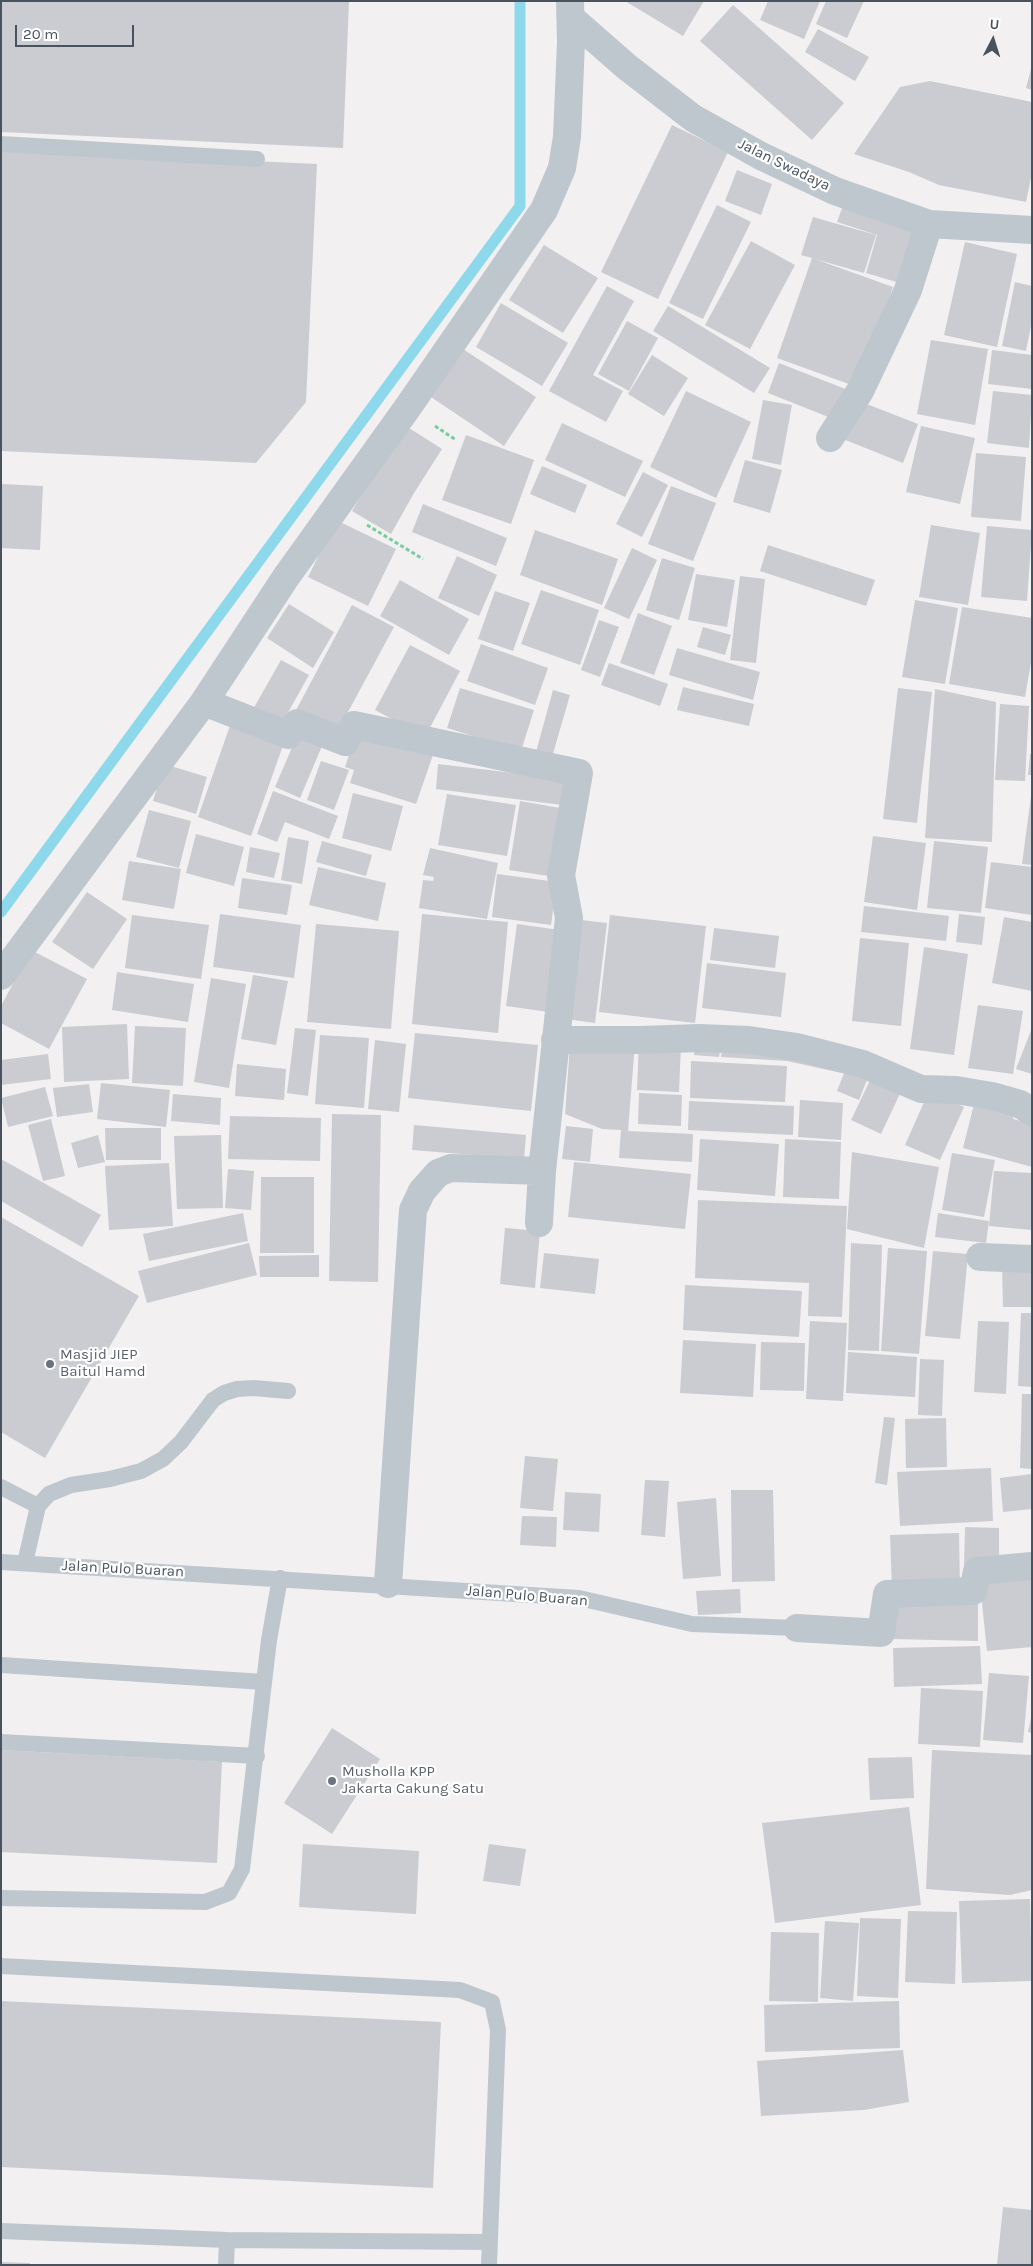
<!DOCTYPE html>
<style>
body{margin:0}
#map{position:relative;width:1033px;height:2266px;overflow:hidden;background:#f2f0f0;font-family:Karla,sans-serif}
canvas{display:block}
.frame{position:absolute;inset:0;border:2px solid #48535d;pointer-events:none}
.north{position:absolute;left:968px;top:15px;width:50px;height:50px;-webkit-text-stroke:4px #fff;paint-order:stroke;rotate:5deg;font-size:14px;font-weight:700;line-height:20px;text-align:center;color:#48535d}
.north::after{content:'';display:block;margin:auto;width:18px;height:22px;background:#48535d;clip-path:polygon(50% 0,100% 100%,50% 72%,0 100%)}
.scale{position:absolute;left:15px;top:25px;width:119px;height:22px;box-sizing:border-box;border:2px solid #48535d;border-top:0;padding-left:6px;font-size:15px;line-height:18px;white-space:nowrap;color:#48535d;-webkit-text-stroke:4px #fff;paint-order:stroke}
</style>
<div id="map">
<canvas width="1033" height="2266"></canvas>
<div class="frame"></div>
<div class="north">U</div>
<div class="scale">20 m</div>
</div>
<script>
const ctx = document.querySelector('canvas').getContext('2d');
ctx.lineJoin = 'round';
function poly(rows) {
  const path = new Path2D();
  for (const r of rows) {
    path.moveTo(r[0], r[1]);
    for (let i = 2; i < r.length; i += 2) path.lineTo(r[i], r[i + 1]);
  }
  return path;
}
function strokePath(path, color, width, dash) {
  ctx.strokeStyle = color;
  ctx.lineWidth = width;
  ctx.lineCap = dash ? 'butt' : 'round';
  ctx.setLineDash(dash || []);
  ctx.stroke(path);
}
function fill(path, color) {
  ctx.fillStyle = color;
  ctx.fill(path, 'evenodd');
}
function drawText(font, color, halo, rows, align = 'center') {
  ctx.font = font + ' Karla,sans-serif';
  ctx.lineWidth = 4.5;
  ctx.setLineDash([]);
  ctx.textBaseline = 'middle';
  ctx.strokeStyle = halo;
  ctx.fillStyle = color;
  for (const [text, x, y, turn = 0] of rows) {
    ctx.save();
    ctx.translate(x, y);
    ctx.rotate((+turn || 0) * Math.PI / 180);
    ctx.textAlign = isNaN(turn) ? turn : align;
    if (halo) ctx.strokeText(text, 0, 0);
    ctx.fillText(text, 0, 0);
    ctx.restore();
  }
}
const stream = poly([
 [1,912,520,206,520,1]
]);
const building = poly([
 [1,1,349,1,343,148,1,132],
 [625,1,704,1,683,36],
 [768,1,820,1,804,39,760,20],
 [826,1,864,1,847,38,816,24],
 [733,5,844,103,812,140,700,41],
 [818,29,869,57,855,81,805,52],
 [1031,69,1032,69,1032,90,1026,88],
 [930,81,1032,102,1032,173,1026,202,939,185,909,172,854,154,900,87],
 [672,125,728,152,658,299,601,272],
 [1,149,317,164,306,402,256,463,1,451],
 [737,170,772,184,761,215,725,201],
 [846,197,919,226,903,284,866,273,877,235,837,222],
 [717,205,751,222,703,319,669,303],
 [813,217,876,235,864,273,815,259,893,287,857,387,777,358,812,258,801,255],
 [751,241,795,265,750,349,705,325],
 [965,242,1017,254,997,347,944,335],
 [544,245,598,278,563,333,509,300],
 [1015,282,1032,286,1032,321,1026,351,1002,346],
 [607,286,634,301,593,375,623,391,606,422,549,391],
 [501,303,568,343,542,386,476,347],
 [668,306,770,368,754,393,653,331],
 [627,321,658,338,629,391,598,374],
 [931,340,988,349,975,425,917,414],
 [463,349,536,397,504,446,431,397],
 [992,350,1032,355,1032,389,988,384],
 [652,355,688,378,664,416,628,394],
 [779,363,848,390,836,420,768,393],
 [686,391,751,422,716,498,650,467],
 [993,391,1032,395,1029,448,987,443],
 [763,400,792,405,781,465,752,459],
 [859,401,918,424,903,463,843,439],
 [562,423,643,461,625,497,545,460],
 [406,426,442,449,414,493,391,534,352,511,377,469],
 [921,426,975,438,960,504,906,492],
 [466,435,534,460,511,524,442,500],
 [976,453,1026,457,1021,521,971,517],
 [745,460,782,470,770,513,733,502],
 [542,466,587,485,575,513,530,494],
 [643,472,668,485,642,537,616,524],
 [2,484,43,486,40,550,1,548],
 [671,486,716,503,693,561,648,544],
 [423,504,507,538,496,566,412,532],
 [336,520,396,549,368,606,308,577],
 [931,525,980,533,968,605,919,597],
 [987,526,1032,530,1027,601,981,597],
 [535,530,618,559,602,605,520,575],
 [768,545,875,580,866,606,760,571],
 [632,548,657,560,629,619,604,608],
 [457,556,497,575,479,616,438,598],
 [662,558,695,568,679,620,646,610],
 [696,574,735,580,727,627,688,620],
 [740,576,765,579,756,663,730,660],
 [400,580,469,619,449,655,380,616],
 [541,590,599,610,580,665,521,644],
 [495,591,530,603,513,651,478,639],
 [915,600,958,608,945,684,902,677],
 [289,604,334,632,313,668,267,638],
 [352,605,394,627,335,736,294,714],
 [962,607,1032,618,1032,657,1025,697,949,684],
 [638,613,672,626,654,675,620,663],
 [599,620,619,627,600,677,581,670],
 [703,627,731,635,725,655,697,647],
 [481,644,548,668,535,705,467,681],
 [410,645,460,671,425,737,375,710],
 [677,648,760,672,753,700,669,675],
 [281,660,309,675,280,727,252,711],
 [609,663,668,684,660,706,601,685],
 [683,687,754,704,749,726,677,710],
 [460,688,534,710,521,751,447,728],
 [898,688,932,692,917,823,883,819],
 [935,689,996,702,992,842,925,838],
 [553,690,570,695,552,757,536,752],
 [1000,704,1029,706,1025,781,995,780],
 [233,717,286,737,251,836,198,817],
 [300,729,325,739,300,798,275,787],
 [357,731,433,755,416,804,350,783,354,770,345,767],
 [1030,754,1032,754,1032,775,1028,775],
 [321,761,349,770,334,810,307,800],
 [164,764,207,777,196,814,153,801],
 [438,764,573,780,570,806,436,789],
 [273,791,338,816,329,839,285,822,277,842,257,834],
 [353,793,403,806,391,851,342,838],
 [447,794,516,805,507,856,438,845],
 [1031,796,1032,796,1032,865,1022,864],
 [520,801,566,809,555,877,509,870],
 [149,810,191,821,179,868,136,857],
 [196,834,244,847,234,886,186,873],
 [873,836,926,843,917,910,864,902],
 [288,837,309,841,302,884,281,880],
 [322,841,372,855,366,876,316,862],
 [934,841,988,847,981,913,927,908],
 [250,847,280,853,274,878,246,872],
 [430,848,498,863,487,919,419,908,423,880,433,881,434,877,423,875],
 [129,861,181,869,174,909,122,900],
 [991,862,1032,867,1032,915,985,908],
 [318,867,386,883,378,921,309,905],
 [497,874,557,882,551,925,492,917],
 [242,878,292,885,287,915,238,908],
 [87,892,127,919,93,969,52,942],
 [864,906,949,916,946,941,861,932],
 [220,914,301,925,294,978,213,967],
 [422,914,508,922,498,1033,412,1024],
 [959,914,985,917,982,945,956,942],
 [132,915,209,925,201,979,125,968],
 [610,915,706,926,695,1023,599,1012],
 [1004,917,1032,922,1032,991,992,983],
 [572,919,607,923,595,1023,559,1018],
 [316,924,399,931,391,1029,307,1022],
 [517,924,567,931,556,1013,506,1006],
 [714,928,779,936,775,968,710,960],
 [860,938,909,943,901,1026,852,1021],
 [924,947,968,954,954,1055,910,1049],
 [31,950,87,979,49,1049,1,1023,1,1006],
 [707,963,786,973,781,1017,702,1008],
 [117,972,194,984,188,1022,112,1010],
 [253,975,288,981,276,1045,241,1039],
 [211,978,246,984,229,1088,194,1082],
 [978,1005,1023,1011,1013,1074,968,1068],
 [127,1024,129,1079,64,1082,62,1027],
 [135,1026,186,1028,183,1086,132,1083],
 [295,1028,316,1030,308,1096,287,1093],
 [1032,1028,1032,1074,1016,1069],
 [415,1033,538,1045,531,1111,408,1098],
 [320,1035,369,1038,364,1108,315,1104],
 [375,1040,406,1044,399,1112,368,1109],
 [695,1041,721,1043,719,1057,694,1055],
 [639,1042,681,1044,679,1092,637,1090],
 [635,1043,628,1131,693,1134,692,1162,619,1158,621,1130,602,1129,565,1114,570,1045],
 [723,1043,787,1047,787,1061,789,1049,842,1073,787,1061,721,1057],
 [48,1054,51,1079,1,1085,1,1060],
 [691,1061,787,1066,785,1102,690,1098],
 [848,1063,870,1072,859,1100,837,1091],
 [237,1064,286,1069,284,1100,235,1096],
 [875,1070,905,1083,881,1134,851,1120],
 [101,1083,170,1090,166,1127,97,1119],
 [89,1084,93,1112,57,1117,53,1088],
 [45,1087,53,1116,8,1127,1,1098],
 [929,1091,964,1107,940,1160,905,1145],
 [639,1093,682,1095,681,1126,638,1124],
 [173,1094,221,1098,220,1125,171,1121],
 [976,1096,1016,1109,1013,1119,1032,1124,1032,1167,963,1148],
 [800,1100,843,1103,841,1140,798,1137],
 [689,1101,794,1106,793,1135,688,1130],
 [332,1114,381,1115,378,1282,329,1281],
 [230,1116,321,1118,320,1161,228,1159],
 [51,1119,65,1176,43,1181,28,1125],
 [414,1125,526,1135,524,1159,412,1150],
 [566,1126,593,1129,590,1162,562,1159],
 [105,1128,161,1128,161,1160,106,1160],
 [98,1135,105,1162,78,1168,71,1143],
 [221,1135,223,1208,177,1209,174,1136],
 [700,1139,779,1144,775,1196,697,1190],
 [785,1139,841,1142,839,1199,783,1197],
 [852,1152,939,1167,924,1248,847,1229],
 [952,1153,995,1160,984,1217,942,1210],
 [1,1159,101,1215,82,1247,1,1201],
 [574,1162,691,1174,685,1229,568,1217],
 [169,1163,173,1226,109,1230,105,1166],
 [228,1169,254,1171,251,1210,225,1208],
 [994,1171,1032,1173,1032,1230,989,1226],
 [261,1177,314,1177,314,1253,260,1253],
 [698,1200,847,1206,842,1317,808,1316,809,1283,695,1278],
 [243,1213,248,1241,149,1261,143,1234],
 [938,1213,989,1221,986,1243,935,1237],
 [1,1217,139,1296,45,1458,1,1432],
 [505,1228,540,1231,535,1288,500,1284],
 [249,1243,257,1275,147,1303,138,1271],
 [851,1243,882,1245,879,1351,848,1350],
 [888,1248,927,1251,919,1354,881,1351],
 [933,1251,968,1254,960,1339,925,1336],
 [544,1253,599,1259,595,1294,540,1288],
 [319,1255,319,1277,260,1277,259,1256],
 [1002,1266,1032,1266,1032,1307,1003,1307],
 [685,1285,802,1291,799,1337,683,1330],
 [1021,1313,1032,1313,1032,1387,1018,1386],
 [810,1321,847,1323,843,1401,806,1399],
 [978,1321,1009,1322,1006,1394,974,1392],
 [683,1340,756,1344,753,1397,680,1393],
 [761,1342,805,1343,804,1391,760,1390],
 [848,1352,917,1357,915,1397,846,1393],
 [920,1359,944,1360,942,1416,918,1415],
 [1022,1394,1032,1394,1032,1469,1020,1468],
 [884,1417,895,1418,887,1485,875,1483],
 [946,1418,947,1467,906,1468,905,1419],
 [525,1456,558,1459,553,1511,520,1508],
 [991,1468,993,1521,900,1526,897,1472],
 [1032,1474,1032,1509,1003,1512,1000,1478],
 [645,1480,669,1481,665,1537,641,1535],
 [731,1490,773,1490,775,1581,732,1582],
 [565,1492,601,1494,599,1532,563,1530],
 [716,1498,721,1576,683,1579,677,1502],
 [522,1516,557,1517,556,1547,520,1545],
 [965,1527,999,1528,999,1567,964,1567],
 [959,1533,960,1588,892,1590,890,1535],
 [1032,1569,1032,1647,987,1651,979,1574],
 [740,1589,741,1613,698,1615,696,1591],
 [894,1594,978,1595,978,1641,893,1639],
 [980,1646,982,1684,894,1687,893,1648],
 [989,1673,1029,1676,1023,1743,983,1740],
 [921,1688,983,1691,980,1747,918,1744],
 [1031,1718,1032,1718,1032,1733,1028,1732],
 [332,1728,380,1759,332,1834,284,1803],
 [1,1750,222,1762,217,1863,1,1852],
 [932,1750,1032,1755,1032,1890,1010,1895,926,1889],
 [912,1757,914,1798,870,1800,868,1758],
 [909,1807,921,1905,775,1923,762,1823],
 [303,1844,419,1851,416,1914,299,1907],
 [489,1844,526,1849,520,1886,483,1881],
 [1030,1899,1032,1981,962,1983,959,1901],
 [908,1911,957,1912,955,1984,905,1982],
 [860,1918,901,1919,898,1998,857,1996],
 [825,1921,859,1923,853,2001,820,1998],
 [771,1932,819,1933,818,2002,769,2001],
 [1,2001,441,2022,433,2188,1,2167],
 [899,2001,900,2048,765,2052,764,2005],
 [903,2050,909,2102,864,2110,761,2116,757,2061],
 [1003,2207,1032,2210,1032,2265,997,2265],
 [1,2262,30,2263,30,2265,1,2265]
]);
const path = poly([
 [435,426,456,440],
 [367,525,423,559]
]);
const service = poly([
 [1,144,257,159],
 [1,1487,38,1506],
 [1,1562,579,1598,692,1624,797,1628],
 [25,1563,38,1506,49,1494,71,1485,110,1479,141,1471,163,1459,181,1442,213,1400,224,1393,237,1389,254,1388,288,1391],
 [1,1665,264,1682],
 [1,1742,257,1756],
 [1,1898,205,1902,229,1893,242,1869,269,1640,280,1578],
 [1,1966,460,1990,492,2002,498,2030,489,2265],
 [1,2231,227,2240,490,2242],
 [226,2265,227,2240]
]);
const minor = poly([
 [571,18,627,67,693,118,761,156,835,191,929,224,1032,230],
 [830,438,860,391,908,290,929,224],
 [204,702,288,735,297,723,345,742,354,725,579,773,561,875,569,918,542,1171,539,1223],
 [1,976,204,702,286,577,408,407,544,210,562,168,567,137,571,42,570,1],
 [555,1040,639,1040,700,1038,749,1040,797,1047,863,1064,921,1089,956,1090,992,1096,1020,1104,1032,1112],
 [980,1257,1032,1259],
 [388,1584,413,1210,422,1191,438,1173,451,1168,542,1171],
 [797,1628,881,1633,887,1594,973,1591,977,1571,1032,1566]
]);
const markers = [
 [50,1364,5,"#6b7280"],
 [332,1781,5,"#6b7280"]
];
const streetNames = [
 ["Jalan Swadaya",784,165,26],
 ["Jalan Pulo Buaran",123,1569,3],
 ["Jalan Pulo Buaran",527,1596,5]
];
const worshipNames = [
 ["Masjid JIEP",60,1355],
 ["Baitul Hamd",60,1372],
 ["Musholla KPP",342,1772],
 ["Jakarta Cakung Satu",342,1789]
];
strokePath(stream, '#8dd8eb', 11);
fill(building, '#caccd2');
strokePath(path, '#77cda2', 3, [4, 2.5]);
strokePath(service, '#bec7ce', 16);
strokePath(minor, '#bec7ce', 28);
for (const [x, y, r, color] of markers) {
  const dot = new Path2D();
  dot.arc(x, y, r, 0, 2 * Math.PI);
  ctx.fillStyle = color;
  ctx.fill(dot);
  strokePath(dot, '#fff', 2);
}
drawText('15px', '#48535d', '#fff', streetNames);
drawText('15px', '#5b616d', '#fff', worshipNames, 'left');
</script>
